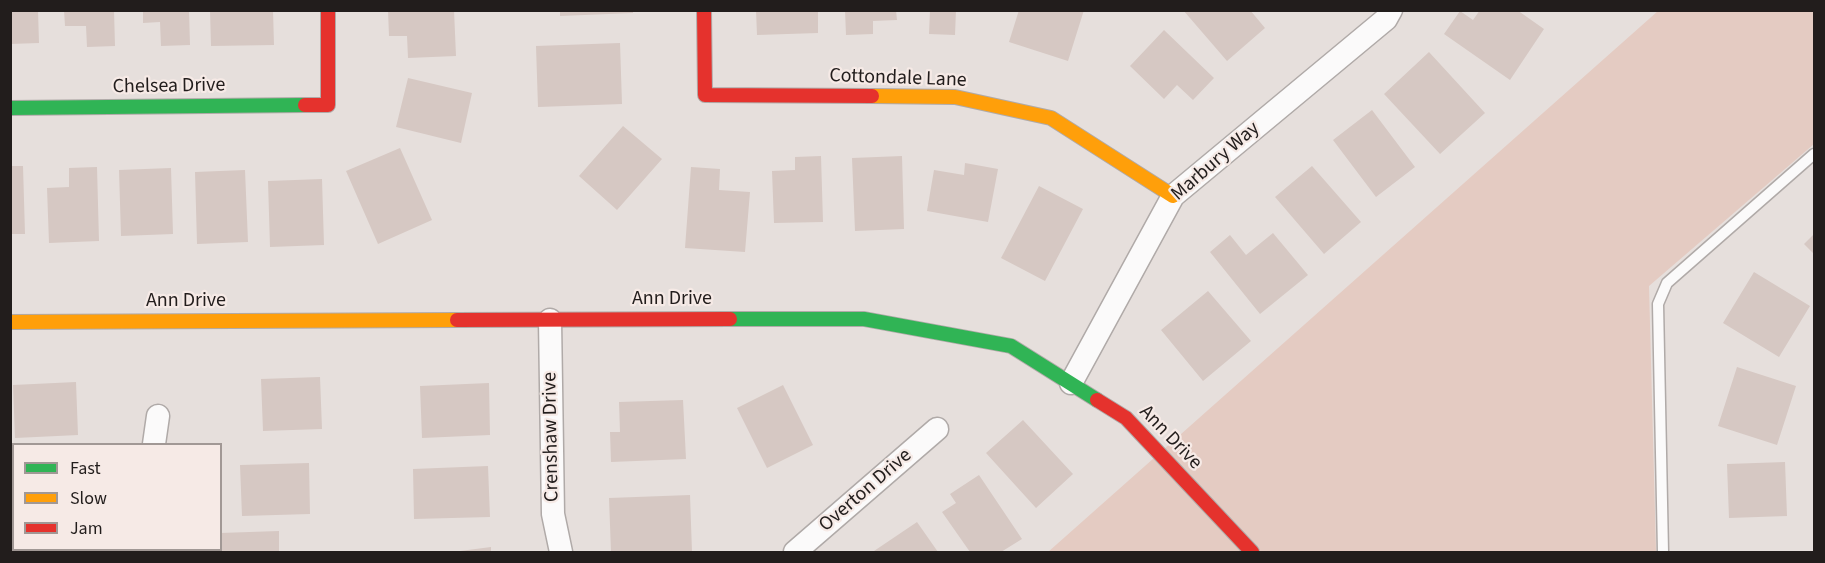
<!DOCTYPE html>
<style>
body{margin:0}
#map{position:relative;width:1825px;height:563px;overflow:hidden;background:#e6dfdc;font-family:"Source Sans 3",sans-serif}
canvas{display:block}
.frame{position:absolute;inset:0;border:12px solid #221d1c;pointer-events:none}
.legend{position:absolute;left:12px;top:443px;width:210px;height:108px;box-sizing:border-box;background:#f6eae6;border:2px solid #a19895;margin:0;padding:8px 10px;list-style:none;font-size:18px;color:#221d1c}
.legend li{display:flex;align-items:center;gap:12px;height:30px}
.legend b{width:30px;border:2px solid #a19895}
</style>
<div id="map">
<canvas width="1825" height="563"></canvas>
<div class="frame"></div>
<ul class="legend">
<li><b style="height:8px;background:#30b455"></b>Fast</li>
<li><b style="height:8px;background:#ff9f0a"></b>Slow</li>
<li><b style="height:8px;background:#e5322d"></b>Jam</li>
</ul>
</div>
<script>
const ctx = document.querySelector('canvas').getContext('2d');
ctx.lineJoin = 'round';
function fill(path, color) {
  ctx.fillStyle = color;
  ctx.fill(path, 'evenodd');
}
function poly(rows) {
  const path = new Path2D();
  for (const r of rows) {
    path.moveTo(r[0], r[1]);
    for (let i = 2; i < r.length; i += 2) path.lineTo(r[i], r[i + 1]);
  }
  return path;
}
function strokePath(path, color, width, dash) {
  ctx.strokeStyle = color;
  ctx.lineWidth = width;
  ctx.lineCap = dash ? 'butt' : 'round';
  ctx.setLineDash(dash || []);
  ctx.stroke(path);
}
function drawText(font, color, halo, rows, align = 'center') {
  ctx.font = font + ' "Source Sans 3",sans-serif';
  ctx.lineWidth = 4.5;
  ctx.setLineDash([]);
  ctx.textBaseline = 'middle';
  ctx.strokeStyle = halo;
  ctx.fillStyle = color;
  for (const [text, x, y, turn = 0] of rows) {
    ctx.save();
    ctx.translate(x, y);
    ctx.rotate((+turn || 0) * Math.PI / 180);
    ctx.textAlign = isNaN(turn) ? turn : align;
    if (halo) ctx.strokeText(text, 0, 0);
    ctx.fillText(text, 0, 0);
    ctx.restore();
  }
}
const green = poly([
 [1658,11,1814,11,1814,144,1649,286,1656,552,1048,552]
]);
const building = poly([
 [10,10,38,10,39,43,10,44],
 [64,10,114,10,115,46,87,47,86,26,65,26],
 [143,10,189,10,190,45,161,46,160,22,143,23],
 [210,10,273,10,274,45,211,46],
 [388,10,454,10,456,56,408,58,407,36,389,36],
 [560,10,633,10,633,13,560,16],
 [756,10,818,10,818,33,757,35],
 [845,10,896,10,897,20,873,21,873,34,846,35],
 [930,10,956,10,955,35,929,34],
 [1019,10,1084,10,1068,61,1009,42],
 [1183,10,1250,10,1265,28,1227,61],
 [1480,10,1517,10,1544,29,1510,80,1444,34,1460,11,1473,20],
 [1164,30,1214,78,1193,100,1177,85,1164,99,1130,66],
 [620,43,622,104,538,107,536,46],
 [1429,52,1485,113,1440,154,1384,94],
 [408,78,472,93,461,143,396,127],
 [1372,110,1415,167,1376,197,1333,140],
 [623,126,662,159,617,210,579,176],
 [400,148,432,220,378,244,346,171],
 [821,156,823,222,774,223,772,171,795,170,795,157],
 [902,156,904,229,855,231,852,158],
 [965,163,998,169,988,222,927,211,934,170,964,175],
 [10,166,23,166,25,234,10,234],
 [1312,166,1361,222,1324,254,1275,197],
 [97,167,99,241,49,243,47,188,69,187,69,168],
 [691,167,720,169,719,190,750,192,745,252,685,248],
 [171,168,173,234,121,236,119,170],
 [245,170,248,242,197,244,195,172],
 [322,179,324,245,270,247,268,181],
 [1039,186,1083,209,1045,281,1001,258],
 [1273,233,1308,275,1260,314,1210,252,1230,235,1246,255],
 [1814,234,1814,254,1804,244],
 [1754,272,1810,306,1779,357,1723,323],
 [1208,291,1251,341,1203,381,1161,330],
 [1737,367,1796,386,1777,445,1718,426],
 [320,377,322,429,263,431,261,379],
 [76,382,78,435,15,438,13,385],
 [489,383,490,435,422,438,420,386],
 [783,385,813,445,767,468,737,408],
 [683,400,686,459,611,462,610,432,620,432,619,402],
 [1023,420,1073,474,1036,508,986,453],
 [1785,462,1787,516,1729,518,1727,464],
 [309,463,310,514,242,516,240,465],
 [488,466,490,517,414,519,413,469],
 [10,470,14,470,14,522,11,522],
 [979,475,1022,539,1001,552,970,552,942,512,956,503,950,494],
 [690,495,692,552,611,552,609,498],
 [917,522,938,552,875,552,874,551],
 [279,531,279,552,210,552,210,550,220,550,220,533],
 [491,547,491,552,460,552,460,551],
 [11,548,84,550,84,552,11,552]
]);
const lane = poly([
 [1663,552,1658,304,1667,283,1814,154]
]);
const street = poly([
 [550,320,553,514,561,552],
 [1071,383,1173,196,1386,19,1391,10],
 [154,444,158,416],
 [139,550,139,552],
 [795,552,937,429]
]);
const fast = poly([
 [10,108,305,105],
 [730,319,864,319,1011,346,1097,400]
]);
const slow = poly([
 [872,96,955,97,1051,118,1173,196],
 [10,322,457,320]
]);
const jam = poly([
 [704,10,705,95,872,96],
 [305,105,328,105,328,10],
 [457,320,730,319],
 [1097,400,1126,418,1252,552]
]);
const streetNames = [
 ["Cottondale Lane",898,79,2],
 ["Chelsea Drive",169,87,-1],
 ["Marbury Way",1216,162,-41],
 ["Ann Drive",672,300],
 ["Ann Drive",186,302],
 ["Crenshaw Drive",552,437,-91],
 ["Ann Drive",1170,438,46],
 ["Overton Drive",866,491,-41]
];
fill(green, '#e4cbc2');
fill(building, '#d6c8c3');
strokePath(lane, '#b0aaa8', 13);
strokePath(street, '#b0aaa8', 25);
strokePath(fast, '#b0aaa8', 16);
strokePath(slow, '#b0aaa8', 16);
strokePath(jam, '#b0aaa8', 16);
strokePath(lane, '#fbfafa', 10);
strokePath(street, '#fbfafa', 22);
strokePath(fast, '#30b455', 14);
strokePath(slow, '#ff9f0a', 14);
strokePath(jam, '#e5322d', 14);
drawText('20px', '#221d1c', '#f6eae6', streetNames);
</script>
